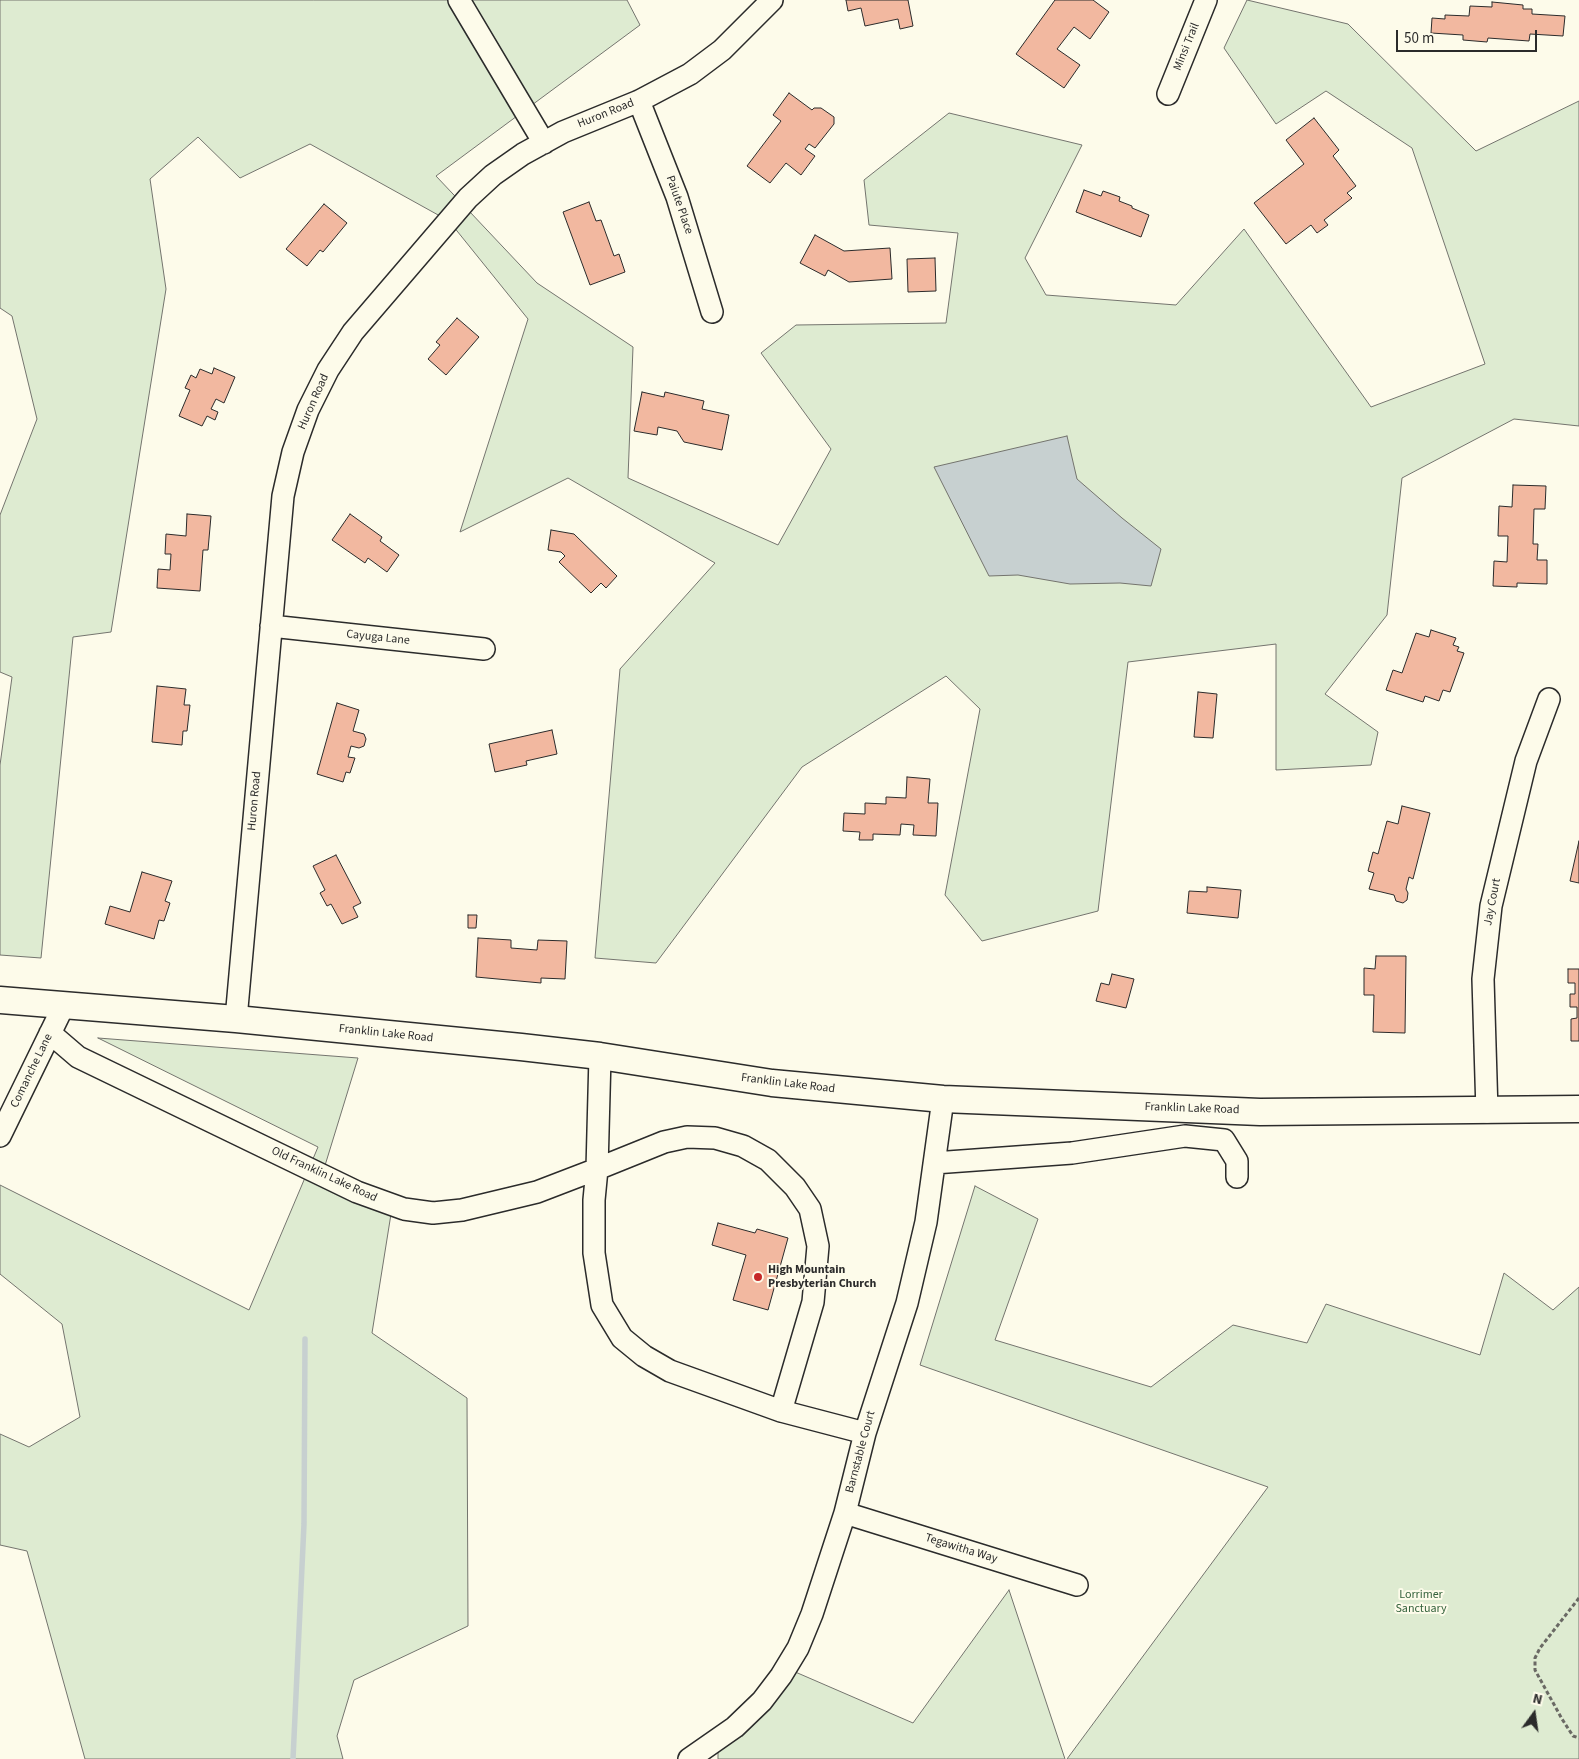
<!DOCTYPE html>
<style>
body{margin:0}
#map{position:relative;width:1579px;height:1759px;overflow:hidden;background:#fdfbea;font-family:"Source Sans 3",sans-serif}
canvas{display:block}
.north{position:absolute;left:1509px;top:1689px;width:50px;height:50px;-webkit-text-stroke:4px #fdfbea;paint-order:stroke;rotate:14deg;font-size:14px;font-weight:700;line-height:20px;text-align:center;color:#2b2b2b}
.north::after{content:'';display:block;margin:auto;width:18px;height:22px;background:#2b2b2b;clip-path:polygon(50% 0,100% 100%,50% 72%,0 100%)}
.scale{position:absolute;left:1396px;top:30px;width:141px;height:22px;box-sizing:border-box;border:2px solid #2b2b2b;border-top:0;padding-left:6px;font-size:15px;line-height:18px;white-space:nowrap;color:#2b2b2b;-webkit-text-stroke:4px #fdfbea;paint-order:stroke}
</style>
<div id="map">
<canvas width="1579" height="1759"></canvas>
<div class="north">N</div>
<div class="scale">50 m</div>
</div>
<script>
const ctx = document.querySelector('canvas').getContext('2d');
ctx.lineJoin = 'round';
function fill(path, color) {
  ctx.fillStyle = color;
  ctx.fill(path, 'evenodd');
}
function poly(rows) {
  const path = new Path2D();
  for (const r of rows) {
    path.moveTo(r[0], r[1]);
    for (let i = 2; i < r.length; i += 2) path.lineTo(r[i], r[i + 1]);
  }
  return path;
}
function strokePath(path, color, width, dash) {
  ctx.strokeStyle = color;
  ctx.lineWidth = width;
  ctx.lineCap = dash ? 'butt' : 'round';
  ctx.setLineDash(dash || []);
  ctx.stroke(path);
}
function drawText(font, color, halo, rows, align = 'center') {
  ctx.font = font + ' "Source Sans 3",sans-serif';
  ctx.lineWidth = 4;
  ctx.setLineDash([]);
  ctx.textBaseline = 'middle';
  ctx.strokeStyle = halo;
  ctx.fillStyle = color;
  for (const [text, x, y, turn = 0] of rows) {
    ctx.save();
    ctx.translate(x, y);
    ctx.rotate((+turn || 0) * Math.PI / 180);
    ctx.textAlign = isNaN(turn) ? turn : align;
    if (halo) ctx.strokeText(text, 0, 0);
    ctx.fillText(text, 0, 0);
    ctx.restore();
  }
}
const green = poly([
 [0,0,627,0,640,25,436,176,537,283,633,347,628,478,778,545,831,449,761,353,796,325,946,323,958,233,869,225,864,180,949,113,1082,145,1025,258,1046,295,1176,305,1244,229,1371,407,1485,364,1412,148,1326,91,1276,124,1224,48,1247,0,1348,24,1476,151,1579,101,1579,426,1514,419,1402,478,1387,615,1325,694,1378,732,1371,765,1276,770,1276,644,1128,662,1098,911,982,941,945,895,980,709,946,676,802,767,656,963,595,958,620,669,715,563,568,478,460,532,528,319,449,221,310,144,240,178,198,137,150,179,166,289,111,632,73,637,41,958,0,955,0,765,12,677,0,672,0,515,37,419,12,316,0,308,0,0],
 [98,1038,358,1058,319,1185,391,1214,372,1333,467,1398,468,1626,354,1680,337,1736,343,1759,85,1759,27,1551,0,1545,0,1434,29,1447,80,1417,62,1324,0,1274,0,1185,249,1310,318,1147,98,1038],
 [975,1186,1038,1219,995,1340,1151,1387,1233,1325,1307,1343,1326,1304,1480,1355,1504,1273,1553,1310,1579,1287,1579,1759,1067,1759,1268,1487,920,1365,975,1186],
 [1009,1590,1065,1759,718,1759,718,1740,793,1671,913,1723,1009,1590]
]);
const water = poly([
 [1067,436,1077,479,1122,518,1161,549,1151,586,1120,583,1070,584,1018,575,989,576,934,467,1067,436]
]);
const stream = poly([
 [293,1759,304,1524,305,1339]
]);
const building = poly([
 [846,0,908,0,913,26,900,29,898,19,865,26,861,8,848,11,846,0],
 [1055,0,1093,0,1109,12,1090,39,1074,27,1057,49,1080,65,1064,88,1016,54,1055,0],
 [1492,2,1523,5,1523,9,1532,9,1532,14,1565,16,1563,36,1530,34,1529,41,1488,38,1487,42,1463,40,1463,35,1431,33,1432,18,1445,19,1445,15,1469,16,1470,6,1492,7,1492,2],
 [789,93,812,110,814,108,821,108,834,117,834,124,815,148,809,144,805,149,815,156,801,175,786,163,770,183,747,166,781,121,773,115,789,93],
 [1314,118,1339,150,1333,156,1356,186,1347,193,1352,198,1324,220,1328,225,1317,233,1311,225,1286,244,1254,203,1304,164,1286,140,1314,118],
 [1084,190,1101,196,1103,191,1120,197,1119,201,1132,206,1132,208,1149,215,1141,237,1076,212,1084,190],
 [589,202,596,221,601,220,614,256,619,254,625,272,590,285,563,212,589,202],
 [324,204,347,223,323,252,320,250,307,266,286,249,324,204],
 [815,235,844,251,890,248,892,279,849,282,828,270,825,276,800,263,815,235],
 [935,258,936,291,908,292,907,259,935,258],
 [457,318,479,337,446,375,428,359,440,345,436,342,457,318],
 [214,368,235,377,224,403,216,399,211,409,218,412,215,420,207,416,202,426,179,416,190,390,185,388,191,375,196,378,200,369,212,374,214,368],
 [642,392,664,397,665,392,704,401,702,409,729,415,722,450,684,442,677,431,658,427,657,435,634,431,642,392],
 [1513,485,1546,486,1545,509,1534,509,1533,544,1538,544,1537,560,1547,560,1547,584,1517,583,1517,587,1493,586,1494,561,1507,562,1508,536,1498,536,1499,506,1512,507,1513,485],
 [187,514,211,516,208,550,203,550,200,591,157,588,158,569,170,570,171,554,165,554,166,534,186,536,187,514],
 [350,514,382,537,380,541,399,555,387,572,368,558,365,563,332,540,350,514],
 [551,530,574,534,617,576,606,588,601,583,591,593,559,562,565,556,561,552,548,550,551,530],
 [1431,630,1456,638,1453,645,1459,647,1457,651,1464,653,1450,692,1443,690,1439,701,1425,696,1423,702,1386,690,1393,670,1402,673,1416,633,1429,637,1431,630],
 [157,686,186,689,184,705,190,705,187,731,183,731,182,745,152,742,157,686],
 [1198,692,1217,694,1213,738,1194,737,1198,692],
 [337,703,359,710,353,731,364,734,366,739,364,746,359,748,351,746,348,757,355,758,350,773,346,772,343,782,317,774,337,703],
 [552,730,557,754,526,761,527,765,495,772,489,744,552,730],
 [907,777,930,779,928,803,938,803,936,836,913,835,914,825,901,824,900,835,873,834,873,840,859,840,860,832,843,831,844,813,865,814,865,803,886,804,886,797,906,798,907,777],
 [1402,806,1430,813,1413,879,1409,877,1406,889,1408,893,1407,900,1403,903,1396,901,1394,895,1369,889,1374,873,1368,871,1373,852,1378,854,1387,821,1398,824,1402,806],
 [1579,841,1579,883,1570,881,1579,841],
 [336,855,361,903,353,907,358,917,342,924,331,904,327,906,320,893,325,890,313,866,336,855],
 [142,872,172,881,165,901,170,903,164,921,159,920,154,939,105,924,110,906,130,912,142,872],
 [1207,887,1241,890,1238,918,1187,913,1189,891,1207,892,1207,887],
 [468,915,477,915,476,928,468,928,468,915],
 [478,938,511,940,511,948,537,950,538,940,567,941,565,979,541,978,541,983,476,977,478,938],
 [1376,956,1406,956,1405,1033,1373,1032,1374,995,1364,995,1364,968,1375,969,1376,956],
 [1568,969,1579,969,1579,1041,1571,1041,1571,1019,1577,1018,1577,1007,1570,1007,1570,994,1575,994,1575,983,1568,983,1568,969],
 [1112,974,1134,979,1126,1008,1096,1001,1101,983,1109,985,1112,974],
 [718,1223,755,1233,757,1229,788,1238,768,1310,733,1300,746,1255,712,1245,718,1223]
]);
const path = poly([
 [1579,1598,1540,1648,1535,1658,1535,1670,1562,1719,1573,1736,1579,1738]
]);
const minor = poly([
 [459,0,544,143],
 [1168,94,1206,0],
 [639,101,677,197,712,312],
 [271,626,484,649],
 [236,1019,283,496,293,452,308,410,328,370,353,332,468,198,493,175,523,154,563,132,639,101,690,74,722,50,772,0],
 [50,1033,78,1057,357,1192,404,1209,433,1213,462,1210,537,1192,597,1169,600,1056],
 [1487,1112,1483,979,1491,906,1526,761,1549,699],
 [0,1136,63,1007],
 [934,1163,1072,1153,1185,1136,1224,1140,1237,1161,1237,1177],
 [781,1411,813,1302,818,1246,810,1209,795,1187,768,1160,743,1146,715,1138,687,1137,664,1142,597,1169,594,1200,594,1253,602,1305,622,1338,644,1356,670,1371,781,1411,865,1433],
 [845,1513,1077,1585],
 [689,1759,735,1727,762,1701,781,1676,798,1648,812,1614,845,1513,865,1433,907,1303,926,1222,943,1099]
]);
const major = poly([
 [0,1000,236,1019,521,1047,600,1056,772,1083,943,1099,1260,1112,1579,1109]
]);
const markers = [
 [758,1277,5,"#c62828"]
];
const streetNames = [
 ["Minsi Trail",1187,47,-68],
 ["Huron Road",606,114,-22],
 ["Paiute Place",679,205,71],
 ["Huron Road",314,402,-66],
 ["Cayuga Lane",378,638,6],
 ["Huron Road",255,801,-85],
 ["Jay Court",1493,902,-79],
 ["Franklin Lake Road",386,1034,6],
 ["Comanche Lane",32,1071,-64],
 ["Franklin Lake Road",788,1084,7],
 ["Franklin Lake Road",1192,1109,2],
 ["Old Franklin Lake Road",324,1175,25],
 ["Barnstable Court",861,1452,-75],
 ["Tegawitha Way",961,1549,17]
];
const poiNames = [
 ["High Mountain",768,1270],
 ["Presbyterian Church",768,1284]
];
const parkNames = [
 ["Lorrimer",1421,1595],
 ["Sanctuary",1421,1609]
];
fill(green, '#deebd1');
strokePath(green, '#74746e', 1);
fill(water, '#c7d0d0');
strokePath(water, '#74746e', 1);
strokePath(stream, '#c7d0d0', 5.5);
fill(building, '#f2b8a0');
strokePath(building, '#2b2b2b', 1);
strokePath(minor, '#2b2b2b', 24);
strokePath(major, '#2b2b2b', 29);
strokePath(path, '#6a6964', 3, [4, 2.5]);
strokePath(minor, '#fdfbea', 21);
strokePath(major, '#fdfbea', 26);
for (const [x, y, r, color] of markers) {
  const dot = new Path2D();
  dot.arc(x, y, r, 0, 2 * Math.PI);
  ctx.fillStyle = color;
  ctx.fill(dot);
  strokePath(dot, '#fdfbea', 2);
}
drawText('12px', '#2b2b2b', '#fdfbea', streetNames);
drawText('bold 12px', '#2b2b2b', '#fdfbea', poiNames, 'left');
drawText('12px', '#34623c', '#fdfbea', parkNames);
</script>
